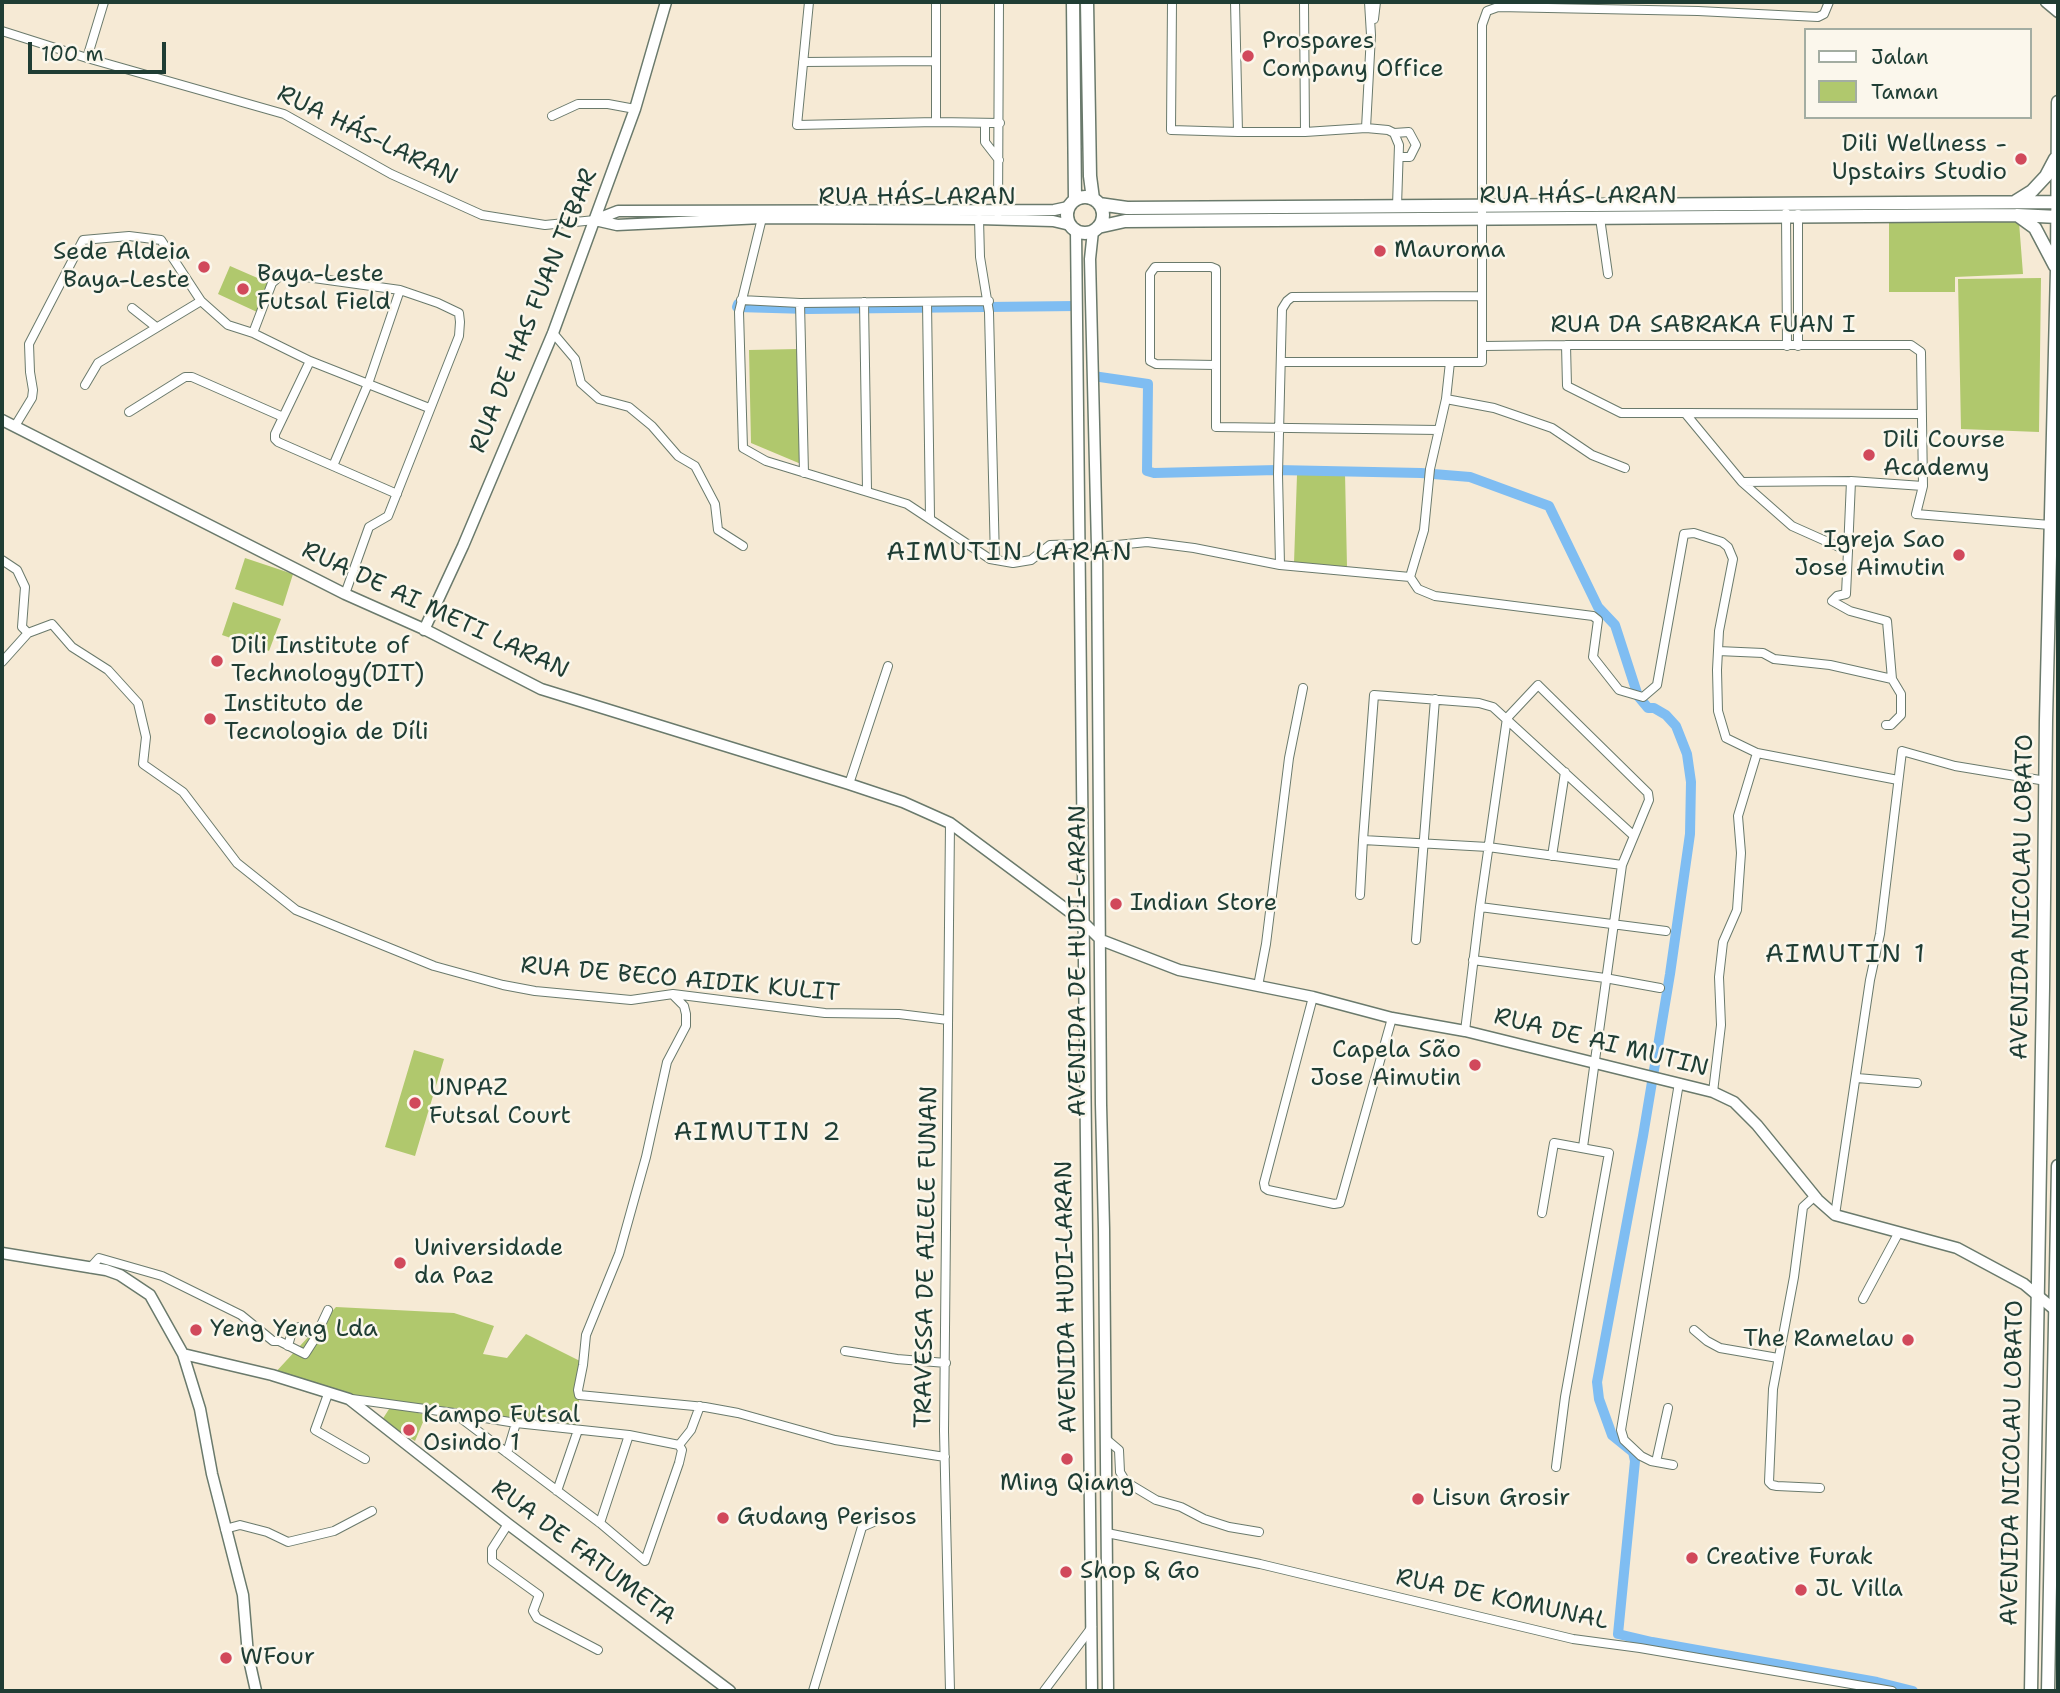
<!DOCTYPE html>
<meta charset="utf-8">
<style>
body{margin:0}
#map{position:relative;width:2060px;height:1693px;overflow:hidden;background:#f6ead5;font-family:"Shantell Sans",sans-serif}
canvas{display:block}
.frame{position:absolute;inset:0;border:4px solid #1f3d34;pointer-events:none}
.legend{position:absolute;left:1804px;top:28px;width:228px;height:91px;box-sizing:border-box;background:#fbf7ec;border:2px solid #a3ada2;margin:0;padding:9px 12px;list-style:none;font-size:21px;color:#1f3d34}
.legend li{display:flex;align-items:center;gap:14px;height:35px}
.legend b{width:35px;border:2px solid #a3ada2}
.scale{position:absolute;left:28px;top:42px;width:138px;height:32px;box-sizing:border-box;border:4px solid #1f3d34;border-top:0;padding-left:9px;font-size:21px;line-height:24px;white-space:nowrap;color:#1f3d34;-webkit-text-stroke:5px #fbf7ec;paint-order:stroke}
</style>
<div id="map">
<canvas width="2060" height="1693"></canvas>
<div class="frame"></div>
<ul class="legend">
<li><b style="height:9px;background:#fff"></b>Jalan</li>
<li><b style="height:19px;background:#b0c86d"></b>Taman</li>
</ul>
<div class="scale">100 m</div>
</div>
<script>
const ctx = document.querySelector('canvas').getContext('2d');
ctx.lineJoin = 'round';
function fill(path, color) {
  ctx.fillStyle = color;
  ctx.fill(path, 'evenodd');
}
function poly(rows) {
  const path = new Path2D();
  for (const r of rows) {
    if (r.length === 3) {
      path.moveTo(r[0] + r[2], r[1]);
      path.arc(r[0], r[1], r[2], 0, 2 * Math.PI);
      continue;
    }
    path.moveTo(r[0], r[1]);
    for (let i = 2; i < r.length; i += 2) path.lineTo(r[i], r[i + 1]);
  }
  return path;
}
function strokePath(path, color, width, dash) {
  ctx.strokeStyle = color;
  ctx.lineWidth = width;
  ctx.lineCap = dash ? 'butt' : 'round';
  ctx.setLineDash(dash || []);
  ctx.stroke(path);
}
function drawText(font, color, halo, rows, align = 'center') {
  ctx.font = font + ' "Shantell Sans",sans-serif';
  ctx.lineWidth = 5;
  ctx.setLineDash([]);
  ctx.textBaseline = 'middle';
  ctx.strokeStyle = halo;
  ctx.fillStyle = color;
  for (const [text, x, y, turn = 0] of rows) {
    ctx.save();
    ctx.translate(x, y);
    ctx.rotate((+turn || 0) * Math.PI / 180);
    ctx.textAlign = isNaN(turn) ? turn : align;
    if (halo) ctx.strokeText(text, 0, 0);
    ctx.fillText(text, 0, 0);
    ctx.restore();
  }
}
const green = poly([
 [1889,221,2019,222,2023,274,1955,277,1955,292,1889,292],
 [230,266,269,283,257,312,218,294],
 [2041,278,2039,432,1961,429,1958,279],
 [798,349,801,464,751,443,749,350],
 [1345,473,1347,567,1294,563,1297,475],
 [245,558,293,574,283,606,235,589],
 [233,602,281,619,269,651,222,635],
 [414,1050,444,1059,415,1156,385,1147],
 [336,1307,454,1313,494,1326,483,1354,507,1358,526,1334,580,1361,578,1430,349,1399,273,1375],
 [391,1406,426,1415,415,1441,382,1420]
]);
const canal = poly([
 [738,304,737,307,808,309,1076,306],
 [1093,376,1148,384,1147,471,1154,473,1277,470,1421,473,1470,477,1549,506,1598,607,1615,625,1638,696,1648,708,1654,708,1666,715,1676,726,1687,754,1691,782,1690,834,1670,974,1643,1136,1597,1382,1599,1399,1612,1435,1633,1452,1635,1461,1618,1634,1652,1642,1877,1682,1913,1691]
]);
const street = poly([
 [809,2,797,125,936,122,1000,123],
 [1172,2,1171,130,1238,132,1305,132,1366,128,1388,130,1394,133,1399,145,1397,206],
 [1235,2,1238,132],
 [1304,2,1305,132],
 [1374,19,1376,2],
 [2,31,87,58,284,114,391,174,482,215,545,225,595,220],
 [87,58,104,2],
 [803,62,935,61],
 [552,116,578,104,608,104,635,109],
 [936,122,936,2],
 [985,123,985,142,999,160],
 [1366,128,1371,35,1369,2],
 [1394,133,1409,132,1416,145,1410,157,1399,157],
 [998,213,999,2],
 [1786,213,1787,346],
 [763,214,739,312,743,448,766,461,907,504,990,559,1013,563,1031,560,1050,545,1078,544],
 [1798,214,1798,346],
 [1600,218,1608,274],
 [979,219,980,257,989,312,995,560],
 [741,300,800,303,989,301],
 [864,302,867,490],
 [927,302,930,517],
 [800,303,804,473],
 [132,308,156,327],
 [253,333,272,283,280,276,292,275,400,290,438,303,459,313,460,322,459,336,388,516,369,527,345,594],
 [553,333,575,359,581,383,599,399,629,407,652,426,678,456,695,466,715,504,718,530,743,546],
 [1484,346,1566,345,1911,345,1921,352,1923,486,1851,481,1742,482,1685,413,1621,413,1567,386,1566,345],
 [310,361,275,434,275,439,278,442,397,494],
 [1283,362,1450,362],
 [1216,365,1156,364,1150,361,1150,274,1155,267,1211,267,1216,269,1216,427,1439,430],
 [85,385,98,363,201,301],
 [1446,399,1494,408,1552,428,1592,455,1625,468],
 [129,412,185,377,192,377,283,417],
 [1685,413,1922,414],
 [15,426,32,398,33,390,30,372,29,344,83,240,129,236,161,240,201,301,228,325,253,333,310,361,429,408],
 [333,466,368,384,400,290],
 [1742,482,1792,526,1848,551,1851,481],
 [1923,486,1916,514,2050,525],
 [1097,547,1147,542,1194,548,1280,565,1278,474,1282,309,1287,301,1292,297,1482,296],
 [1848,551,1846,594,1837,596,1832,601,1850,611,1887,621,1892,679,1901,694,1901,715,1891,725,1886,725],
 [2,560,17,570,25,587,22,627,28,633],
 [1280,565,1410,577],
 [1410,577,1424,530,1430,469,1446,399,1450,362,1482,362,1482,25,1487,11,1498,7,1698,11,1818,17,1824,14,1829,2],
 [1410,577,1418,589,1435,596,1593,616,1598,620,1593,657,1619,690,1643,697,1657,685,1684,534,1694,533,1722,542,1728,547,1733,559,1719,631,1717,670,1718,711,1726,738,1757,753,1898,780],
 [1718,651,1763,653,1774,659,1830,665,1892,679],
 [2,662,28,633,52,624,72,647,108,670,138,703,146,737,143,764,183,792,237,863,296,910,434,966,503,985,535,991,631,1000,673,994,825,1013,899,1014,948,1020],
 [849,784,888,666],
 [1552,856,1565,772],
 [1622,865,1488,847,1363,840,1374,695,1479,703,1493,707,1634,836],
 [1360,895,1363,840],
 [1480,907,1666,931],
 [1416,940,1435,699],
 [1473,960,1605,978,1660,988],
 [1258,986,1266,944,1289,758,1303,688],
 [673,995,684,1006,686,1014,686,1026,667,1062,646,1157,619,1254,586,1335,583,1365,578,1390,579,1395,705,1407,738,1413,835,1440,945,1457],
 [1313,997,1264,1183,1265,1188,1268,1190,1334,1204,1340,1203,1392,1018],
 [1465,1031,1480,907,1507,718,1538,685,1648,793,1649,800,1622,865,1583,1147],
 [1857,1078,1917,1083],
 [1713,1092,1721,1025,1719,977,1723,942,1737,910,1741,853,1738,816,1757,753],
 [1815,1196,1803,1207,1794,1277,1773,1389,1769,1482,1772,1485,1777,1486,1820,1488],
 [1542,1213,1554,1143,1609,1153,1565,1397,1556,1467],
 [1835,1215,1870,980,1880,934,1902,751,1955,766,2046,781],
 [90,1268,99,1258,162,1276,241,1315,273,1341,279,1341,305,1354,314,1340,328,1310],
 [1863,1299,1899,1232],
 [1694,1330,1707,1341,1720,1348,1778,1358],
 [288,1346,291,1335,299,1327,316,1336],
 [845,1351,897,1359,946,1363],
 [328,1394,315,1430,365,1459],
 [352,1399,454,1413,516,1423,629,1435,679,1445,682,1450,679,1463,645,1561,600,1523,454,1413],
 [1106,1439,1119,1450,1120,1472,1126,1482,1156,1500,1181,1507,1204,1519,1229,1527,1259,1532],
 [679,1445,691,1430,700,1406],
 [507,1453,516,1423],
 [1656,1462,1668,1408],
 [1673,1465,1651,1461,1641,1456,1624,1440,1621,1430,1679,1083],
 [557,1491,578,1430],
 [600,1523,629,1435],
 [508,1524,492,1549,492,1561,539,1595,533,1611,537,1618,598,1650],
 [225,1529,240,1525,267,1532,288,1542,334,1531,372,1511],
 [1107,1533,1260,1564,1573,1639,1640,1648,1892,1691],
 [813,1691,862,1527,876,1521],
 [950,1691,944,1431,950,823],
 [1044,1691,1092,1627]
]);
const secondary = poly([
 [2046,2,2058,12],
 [595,220,617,225,762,218,979,219,1053,221,1070,225],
 [595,220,618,211,1054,210,1068,207],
 [1076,230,1092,1691],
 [1093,231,1090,259,1097,547,1101,1104,1104,1229,1108,1691],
 [2,420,345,594,426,630,541,689,849,784,903,802,950,823,1082,921,1101,940,1179,970,1313,997,1392,1018,1465,1031,1713,1092,1734,1102,1757,1125,1818,1200,1835,1215,1957,1248,2024,1284,2055,1310],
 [424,630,463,546,553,333,635,109,666,2],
 [2,1253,106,1270,120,1275,150,1295,183,1354,200,1409,212,1474,243,1595,248,1655,256,1691],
 [183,1354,272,1375,349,1399,508,1524,730,1691]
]);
const primary = poly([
 [1073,2,1075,200],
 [1087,2,1090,176,1093,199],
 [1085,215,18],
 [2016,201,2032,191,2046,176,2055,159],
 [1099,204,1127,208,2058,202],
 [2017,215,2035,228,2055,266],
 [1098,227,1125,221,2017,215,2058,217],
 [2031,1691,2043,988,2046,720,2057,269,2058,102],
 [2048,1691,2058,1166]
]);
const markers = [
 [1248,56,7,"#d1495b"],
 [2021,159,7,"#d1495b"],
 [1380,251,7,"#d1495b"],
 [204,267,7,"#d1495b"],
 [243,289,7,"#d1495b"],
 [1869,455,7,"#d1495b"],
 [1959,555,7,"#d1495b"],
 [217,661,7,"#d1495b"],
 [210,719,7,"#d1495b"],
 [1116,904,7,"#d1495b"],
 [1475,1065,7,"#d1495b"],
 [415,1103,7,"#d1495b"],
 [400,1263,7,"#d1495b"],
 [196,1330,7,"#d1495b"],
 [1908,1340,7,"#d1495b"],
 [409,1430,7,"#d1495b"],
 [1067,1459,7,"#d1495b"],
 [1418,1499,7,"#d1495b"],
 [723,1518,7,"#d1495b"],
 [1692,1558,7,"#d1495b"],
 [1066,1572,7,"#d1495b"],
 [1801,1590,7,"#d1495b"],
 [226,1658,7,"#d1495b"]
];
const poiNames = [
 ["Prospares",1262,42],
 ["Company Office",1262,70],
 ["Dili Wellness -",2007,145,"right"],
 ["Upstairs Studio",2007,173,"right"],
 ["Mauroma",1394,251],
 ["Sede Aldeia",190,253,"right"],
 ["Baya-Leste",190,281,"right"],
 ["Baya-Leste",257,275],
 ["Futsal Field",257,303],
 ["Dili Course",1883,441],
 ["Academy",1883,469],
 ["Igreja Sao",1945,541,"right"],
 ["Jose Aimutin",1945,569,"right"],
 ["Dili Institute of",231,647],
 ["Technology(DIT)",231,675],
 ["Instituto de",224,705],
 ["Tecnologia de Díli",224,733],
 ["Indian Store",1130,904],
 ["Capela São",1461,1051,"right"],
 ["Jose Aimutin",1461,1079,"right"],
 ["UNPAZ",429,1089],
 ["Futsal Court",429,1117],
 ["Universidade",414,1249],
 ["da Paz",414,1277],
 ["Yeng Yeng Lda",210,1330],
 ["The Ramelau",1894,1340,"right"],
 ["Kampo Futsal",423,1416],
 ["Osindo 1",423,1444],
 ["Ming Qiang",1067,1484,"center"],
 ["Lisun Grosir",1432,1499],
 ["Gudang Perisos",737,1518],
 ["Creative Furak",1706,1558],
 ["Shop & Go",1080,1572],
 ["JL Villa",1815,1590],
 ["WFour",240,1658]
];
const streetNames = [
 ["RUA HÁS-LARAN",367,136,26],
 ["RUA HÁS-LARAN",1578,197],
 ["RUA HÁS-LARAN",917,198],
 ["RUA DE HAS FUAN TEBAR",534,311,-68],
 ["RUA DA SABRAKA FUAN I",1703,326],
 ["RUA DE AI METI LARAN",435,611,25],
 ["AVENIDA NICOLAU LOBATO",2023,897,-89],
 ["AVENIDA DE HUDI-LARAN",1079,961,-90],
 ["RUA DE BECO AIDIK KULIT",680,980,5],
 ["RUA DE AI MUTIN",1601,1043,14],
 ["TRAVESSA DE AILELE FUNAN",927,1257,-89],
 ["AVENIDA HUDI-LARAN",1067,1297,-91],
 ["AVENIDA NICOLAU LOBATO",2013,1463,-89],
 ["RUA DE FATUMETA",583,1553,37],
 ["RUA DE KOMUNAL",1502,1600,12]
];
const neighbourhoodNames = [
 ["AIMUTIN LARAN",1010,553],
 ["AIMUTIN 1",1846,955],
 ["AIMUTIN 2",758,1133]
];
fill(green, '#b0c86d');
strokePath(canal, '#7fbdf2', 10);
strokePath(street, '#6a7a6c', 10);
strokePath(secondary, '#6a7a6c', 13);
strokePath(primary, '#6a7a6c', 15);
strokePath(street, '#fff', 8);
strokePath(secondary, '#fff', 10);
strokePath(primary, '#fff', 12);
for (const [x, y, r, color] of markers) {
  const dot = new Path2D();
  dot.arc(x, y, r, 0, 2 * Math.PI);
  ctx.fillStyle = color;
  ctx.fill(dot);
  strokePath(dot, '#fbf7ec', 2.5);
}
drawText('24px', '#1f3d34', '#fbf7ec', poiNames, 'left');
drawText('24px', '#1f3d34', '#fbf7ec', streetNames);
ctx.letterSpacing = '2px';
drawText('26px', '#1f3d34', '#fbf7ec', neighbourhoodNames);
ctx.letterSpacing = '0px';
</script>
